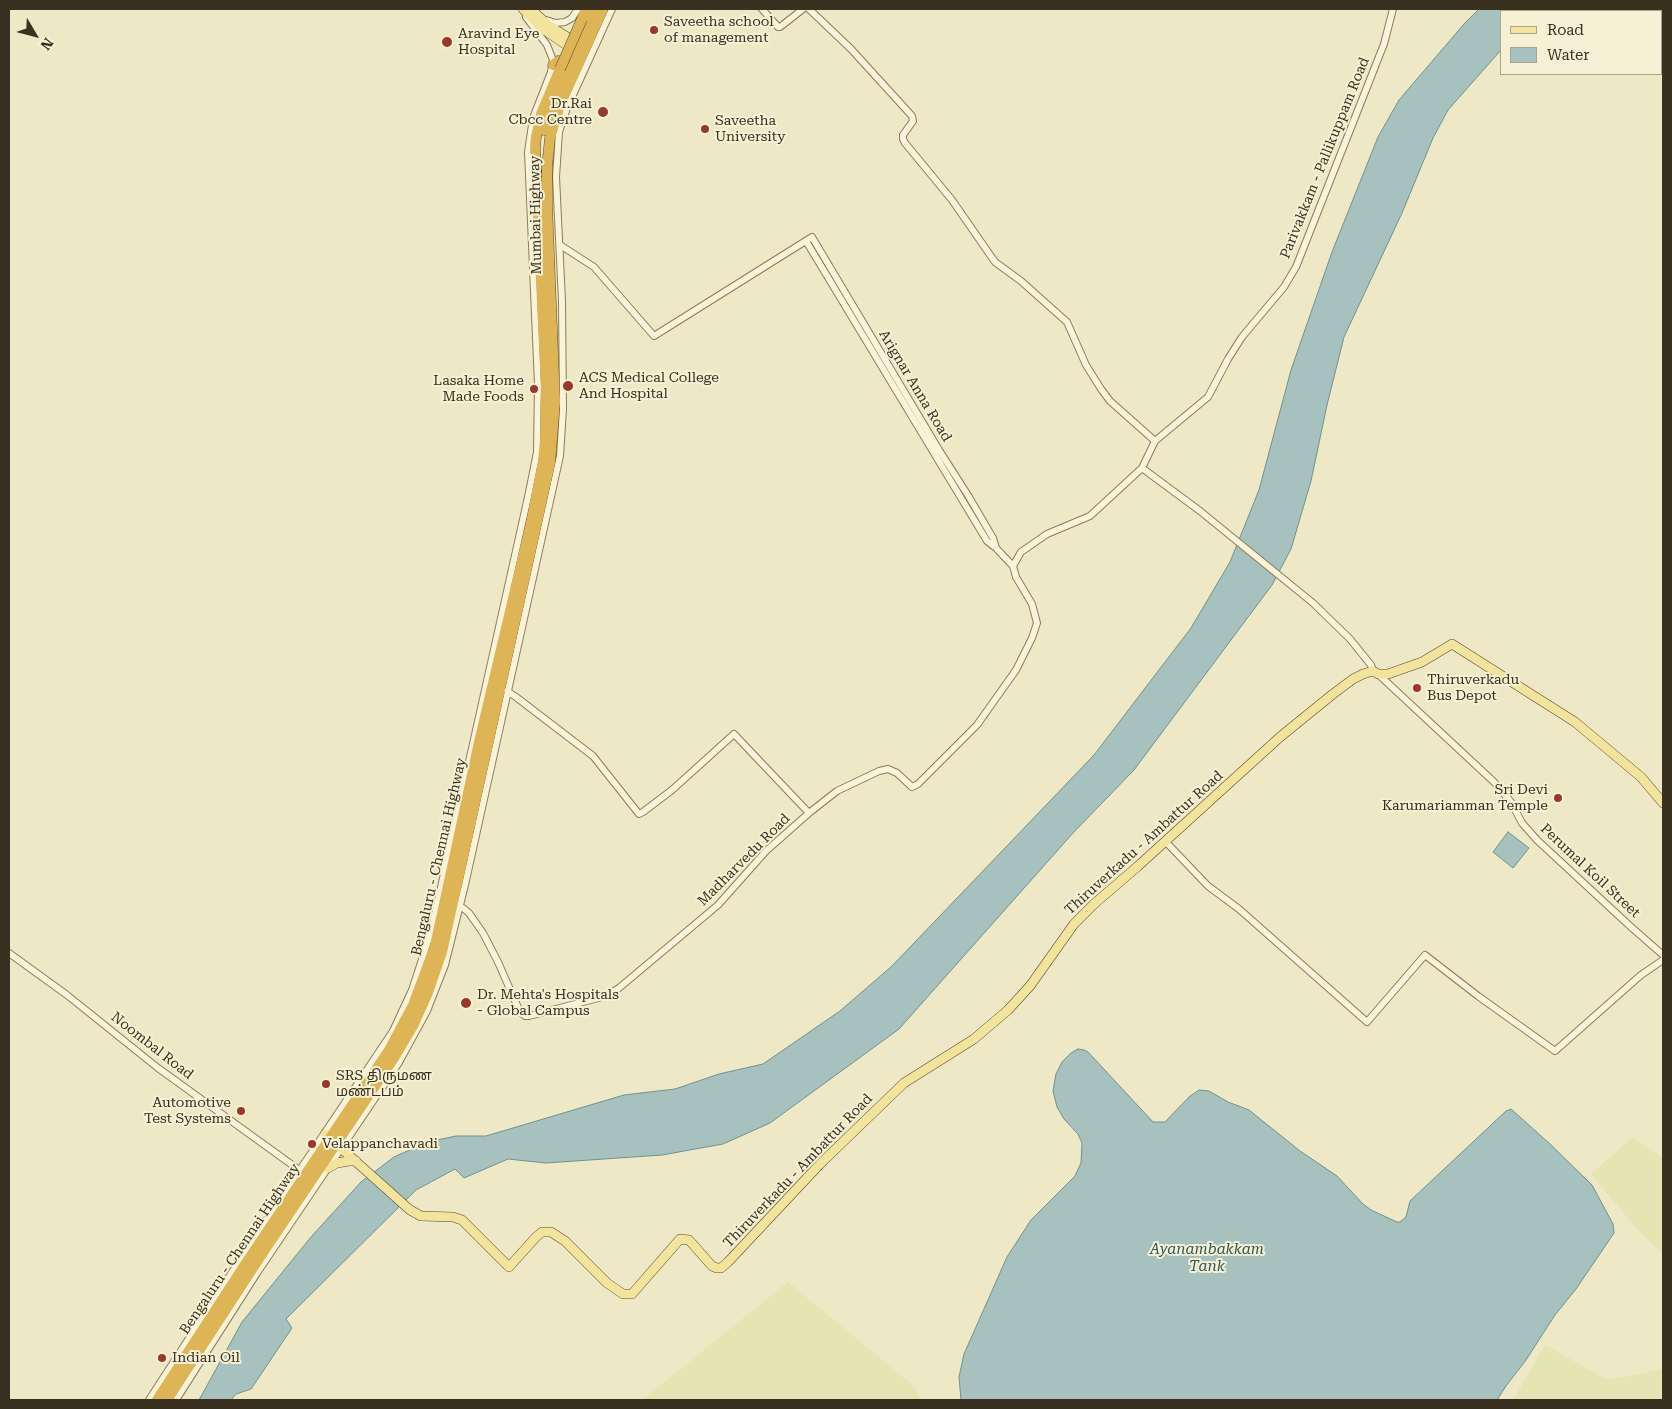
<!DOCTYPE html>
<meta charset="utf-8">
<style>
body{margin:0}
#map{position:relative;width:1672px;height:1409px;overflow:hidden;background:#efe8c6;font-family:"Roboto Serif",serif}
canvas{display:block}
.frame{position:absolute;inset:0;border:10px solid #3a301f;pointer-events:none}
.legend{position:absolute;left:1500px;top:10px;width:162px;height:65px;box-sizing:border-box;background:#f6f1d5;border:1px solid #aba48c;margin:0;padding:6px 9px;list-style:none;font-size:15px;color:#3a301f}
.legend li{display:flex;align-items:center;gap:10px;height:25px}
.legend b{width:25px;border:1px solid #aba48c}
.north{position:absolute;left:10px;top:10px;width:50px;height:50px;-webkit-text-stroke:4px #f6f1d5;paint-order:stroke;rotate:127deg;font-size:14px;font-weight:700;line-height:20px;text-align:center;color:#3a301f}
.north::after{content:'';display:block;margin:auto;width:18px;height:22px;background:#3a301f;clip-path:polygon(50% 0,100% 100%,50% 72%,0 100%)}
</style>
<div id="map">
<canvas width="1672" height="1409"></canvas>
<div class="frame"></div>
<ul class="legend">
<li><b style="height:6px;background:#f2e39d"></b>Road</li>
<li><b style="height:14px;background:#a7c2be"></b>Water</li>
</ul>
<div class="north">N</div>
</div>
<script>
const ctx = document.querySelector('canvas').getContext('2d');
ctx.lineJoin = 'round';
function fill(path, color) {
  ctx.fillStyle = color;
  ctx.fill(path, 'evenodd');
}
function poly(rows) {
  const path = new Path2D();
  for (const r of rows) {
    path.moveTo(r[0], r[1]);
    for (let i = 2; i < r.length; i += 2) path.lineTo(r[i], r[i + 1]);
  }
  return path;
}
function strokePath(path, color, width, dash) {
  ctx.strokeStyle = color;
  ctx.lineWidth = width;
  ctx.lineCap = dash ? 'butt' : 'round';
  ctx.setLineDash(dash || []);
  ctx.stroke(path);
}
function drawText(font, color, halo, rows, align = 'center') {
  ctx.font = font + ' "Roboto Serif","Noto Sans Tamil",serif';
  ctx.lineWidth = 4;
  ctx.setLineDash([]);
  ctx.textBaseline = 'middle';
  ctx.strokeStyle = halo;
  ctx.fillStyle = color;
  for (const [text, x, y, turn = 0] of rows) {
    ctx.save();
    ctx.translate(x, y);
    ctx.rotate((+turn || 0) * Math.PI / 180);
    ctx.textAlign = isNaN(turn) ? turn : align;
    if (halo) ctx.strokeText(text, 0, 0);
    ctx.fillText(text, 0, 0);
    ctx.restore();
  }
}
const farmland = poly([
 [1633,1137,1663,1158,1663,1254,1636,1228,1591,1174],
 [788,1282,914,1386,922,1400,642,1400],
 [1545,1345,1608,1380,1663,1369,1663,1400,1513,1400]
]);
const water = poly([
 [1479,9,1542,9,1539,11,1501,11,1501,50,1448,110,1433,138,1402,213,1344,337,1327,405,1311,481,1291,549,1272,585,1134,770,1073,833,899,1029,770,1123,723,1144,662,1155,546,1163,508,1159,464,1178,455,1169,416,1190,286,1319,292,1328,251,1389,236,1394,231,1400,199,1400,242,1322,311,1237,361,1182,394,1157,427,1142,456,1136,486,1136,624,1095,675,1089,719,1074,763,1064,840,1011,892,966,1094,755,1191,628,1230,562,1259,490,1291,370,1332,252,1378,137,1399,100,1464,24,1479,9],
 [1508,832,1529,848,1513,868,1493,852,1508,832],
 [1078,1049,1084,1050,1088,1052,1153,1122,1165,1122,1189,1097,1199,1090,1209,1091,1228,1102,1249,1110,1300,1151,1337,1176,1363,1204,1371,1210,1397,1222,1400,1222,1406,1217,1410,1201,1506,1111,1511,1109,1550,1144,1592,1185,1613,1224,1614,1233,1576,1289,1555,1315,1526,1360,1506,1386,1497,1400,961,1400,959,1377,964,1354,1007,1257,1031,1220,1075,1176,1081,1163,1082,1143,1078,1134,1064,1119,1057,1107,1053,1091,1056,1074,1062,1062,1071,1053,1078,1049]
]);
const minor = poly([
 [762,9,778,27,780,27,803,9],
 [809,9,851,49,912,116,913,121,903,135,903,139,905,143,952,200,995,262,1021,281,1067,322,1086,365,1101,389,1110,401,1155,441],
 [546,20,556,23,565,22,572,18,578,9],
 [806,241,987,541,996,548,1013,566],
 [560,245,594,267,654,336,812,237,939,450,969,497,993,538,996,548],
 [1142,468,1200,511,1313,603,1350,639,1371,665,1373,671],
 [1378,674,1494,782,1511,802,1522,823,1537,840,1631,927,1663,955],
 [507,691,516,697,593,756,639,814,643,812,672,790,734,734,809,813],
 [1165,841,1208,886,1239,909,1367,1022,1425,955,1478,996,1555,1051,1641,975,1663,960],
 [439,900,463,908,469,913,483,933,498,962,520,1012,525,1016,529,1016,606,996,619,988,718,905,766,851,809,813,837,791,879,771,888,769,897,773,912,787,918,784,977,725,1016,670,1032,638,1037,623,1032,604,1016,577,1013,566,1021,552,1047,534,1090,516,1142,468,1155,441,1208,397,1228,359,1242,337,1284,287,1296,267,1384,44,1393,9],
 [9,953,67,995,158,1068,302,1172],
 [149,1400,251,1243,393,1031,412,990,431,932,528,497,537,452,538,384,528,152,533,118,551,72,553,60,547,45,526,17],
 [176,1400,257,1273,398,1064,427,1011,445,965,465,885,560,456,563,409,562,301,556,177,559,132,567,108,612,9]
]);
const major = poly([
 [523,9,540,27,575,51],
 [531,9,548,25,577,43],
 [325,1134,410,1210,421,1216,453,1217,462,1220,509,1267,536,1237,542,1232,551,1232,565,1241,607,1283,623,1294,632,1294,680,1239,689,1240,712,1266,717,1268,721,1268,728,1262,820,1164,904,1083,974,1039,1008,1010,1030,986,1074,924,1094,904,1137,867,1280,737,1333,694,1353,679,1363,674,1373,671,1378,674,1388,674,1422,662,1452,644,1575,722,1641,777,1663,803],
 [328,1168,337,1163,349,1161,356,1161]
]);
const highway = poly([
 [582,19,586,9],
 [553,65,558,61,562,61,565,62,567,67],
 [544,130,553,102,595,9],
 [157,1400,244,1266,389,1050,413,1005,435,946,479,742,531,523,543,462,545,440,546,389,535,149,536,137,541,114,560,69],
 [167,1400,264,1251,394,1058,413,1026,427,995,442,952,550,463,555,402,547,205,547,167,550,138,560,105,603,9]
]);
const highwayBridge = poly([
 [560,69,582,19]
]);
const markers = [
 [654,30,5,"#9a392a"],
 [447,42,6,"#9a392a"],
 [603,112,6,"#9a392a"],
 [705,129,5,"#9a392a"],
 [568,386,6,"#9a392a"],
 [534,389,5,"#9a392a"],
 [1417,688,5,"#9a392a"],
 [1558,798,5,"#9a392a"],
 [466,1003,6,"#9a392a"],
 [326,1084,5,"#9a392a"],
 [241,1111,5,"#9a392a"],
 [312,1144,5,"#9a392a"],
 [162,1358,5,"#9a392a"]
];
const poiNames = [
 ["Saveetha school",664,22],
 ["of management",664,38],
 ["Aravind Eye",458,34],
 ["Hospital",458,50],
 ["Dr.Rai",592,104,"right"],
 ["Cbcc Centre",592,120,"right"],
 ["Saveetha",715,121],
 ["University",715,137],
 ["ACS Medical College",579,378],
 ["And Hospital",579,394],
 ["Lasaka Home",524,381,"right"],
 ["Made Foods",524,397,"right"],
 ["Thiruverkadu",1427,680],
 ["Bus Depot",1427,696],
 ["Sri Devi",1548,790,"right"],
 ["Karumariamman Temple",1548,806,"right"],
 ["Dr. Mehta's Hospitals",477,995],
 ["- Global Campus",477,1011],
 ["SRS திருமண",336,1076],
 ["மண்டபம்",336,1092],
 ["Automotive",231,1103,"right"],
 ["Test Systems",231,1119,"right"],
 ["Velappanchavadi",322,1144],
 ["Indian Oil",172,1358]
];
const streetNames = [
 ["Parivakkam - Pallikuppam Road",1325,158,-68],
 ["Mumbai Highway",536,215,-91],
 ["Arignar Anna Road",915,386,59],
 ["Thiruverkadu - Ambattur Road",1144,843,-42],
 ["Bengaluru - Chennai Highway",439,857,-77],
 ["Madharvedu Road",744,860,-45],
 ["Perumal Koil Street",1590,871,43],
 ["Noombal Road",152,1046,38],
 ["Thiruverkadu - Ambattur Road",798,1171,-46],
 ["Bengaluru - Chennai Highway",240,1249,-56]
];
const waterNames = [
 ["Ayanambakkam",1207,1250],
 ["Tank",1207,1267]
];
fill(farmland, '#e5e4b3');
fill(water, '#a7c2be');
strokePath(water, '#6d918d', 1);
strokePath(minor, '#8b7b5b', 8);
strokePath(major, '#58482f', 10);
strokePath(highway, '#58482f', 11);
strokePath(minor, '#f9f4d9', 6);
strokePath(major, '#f2e39d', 9);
strokePath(highway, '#deb556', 10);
strokePath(highwayBridge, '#58482f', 11, []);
strokePath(highwayBridge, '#deb556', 10);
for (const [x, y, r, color] of markers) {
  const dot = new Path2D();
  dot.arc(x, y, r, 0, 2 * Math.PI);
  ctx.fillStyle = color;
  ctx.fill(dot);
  strokePath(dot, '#f6f1d5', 2);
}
drawText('14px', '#3a301f', '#f6f1d5', poiNames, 'left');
drawText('14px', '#3a301f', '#f6f1d5', streetNames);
drawText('italic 15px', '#2e575a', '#f6f1d5', waterNames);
</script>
